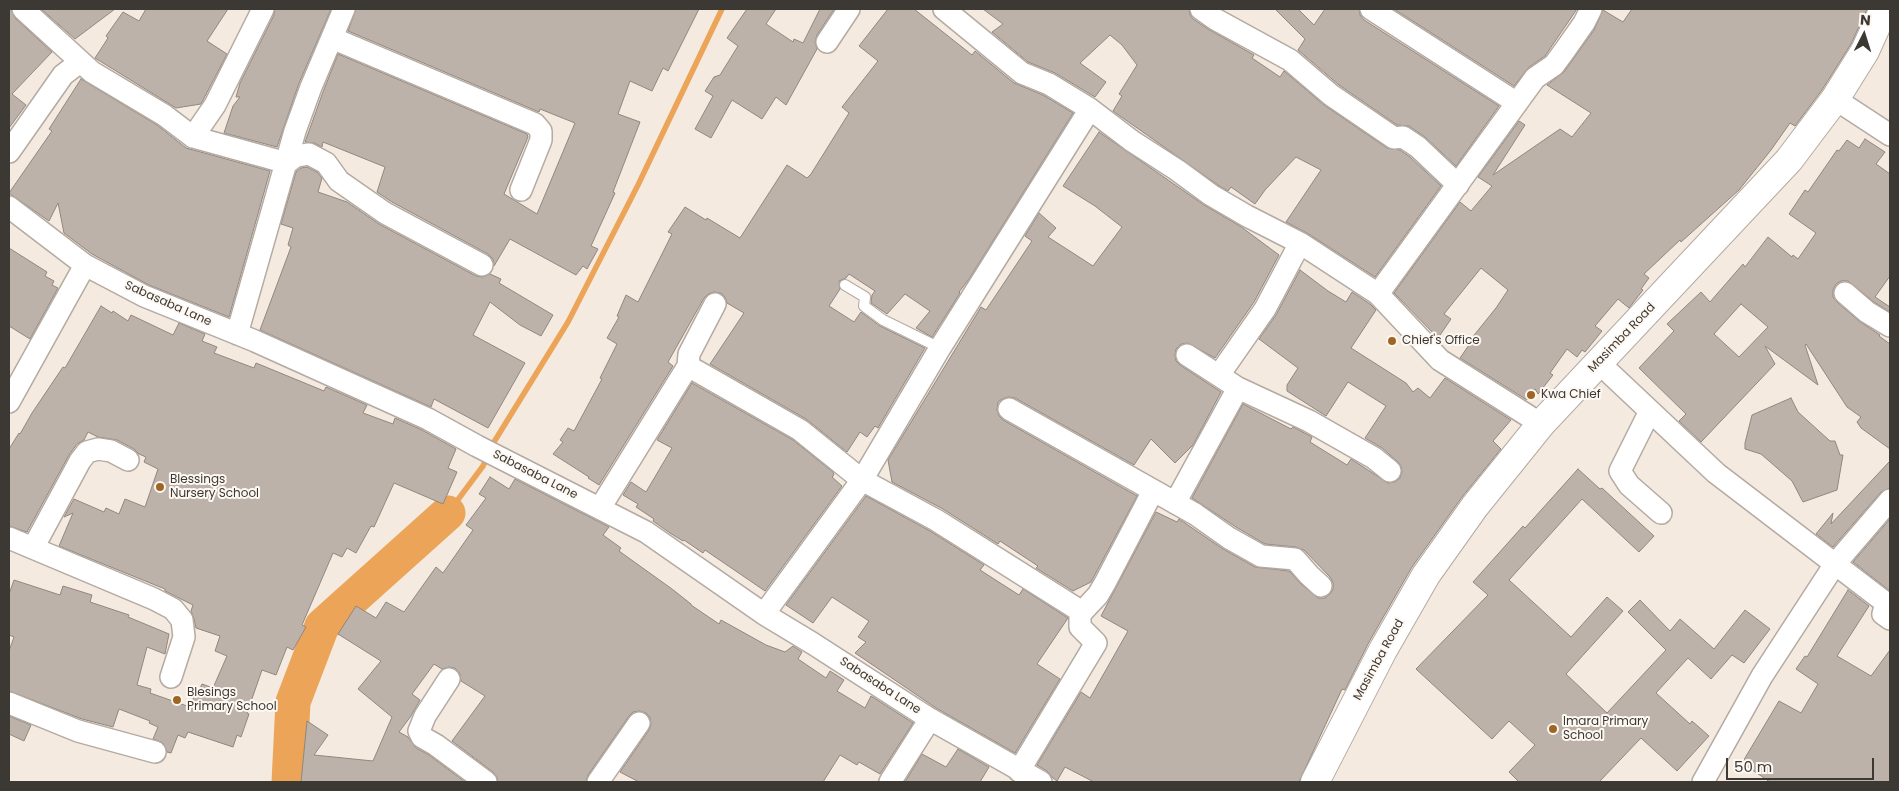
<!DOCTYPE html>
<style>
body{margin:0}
#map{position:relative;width:1899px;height:791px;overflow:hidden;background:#f4eae0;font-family:Poppins,sans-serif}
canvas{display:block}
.frame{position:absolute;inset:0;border:10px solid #3c3834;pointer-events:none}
.north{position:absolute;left:1839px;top:10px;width:50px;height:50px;-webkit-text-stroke:4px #fef8f2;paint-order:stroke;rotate:5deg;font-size:14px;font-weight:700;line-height:20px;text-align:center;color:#3c3834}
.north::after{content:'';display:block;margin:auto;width:18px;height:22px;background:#3c3834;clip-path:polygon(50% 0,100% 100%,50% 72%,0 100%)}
.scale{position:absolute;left:1726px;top:758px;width:148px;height:22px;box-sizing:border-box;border:2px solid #3c3834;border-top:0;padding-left:6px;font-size:15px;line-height:18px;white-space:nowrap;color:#3c3834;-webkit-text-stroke:4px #fef8f2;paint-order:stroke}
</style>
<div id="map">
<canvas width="1899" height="791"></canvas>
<div class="frame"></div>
<div class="north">N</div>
<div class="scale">50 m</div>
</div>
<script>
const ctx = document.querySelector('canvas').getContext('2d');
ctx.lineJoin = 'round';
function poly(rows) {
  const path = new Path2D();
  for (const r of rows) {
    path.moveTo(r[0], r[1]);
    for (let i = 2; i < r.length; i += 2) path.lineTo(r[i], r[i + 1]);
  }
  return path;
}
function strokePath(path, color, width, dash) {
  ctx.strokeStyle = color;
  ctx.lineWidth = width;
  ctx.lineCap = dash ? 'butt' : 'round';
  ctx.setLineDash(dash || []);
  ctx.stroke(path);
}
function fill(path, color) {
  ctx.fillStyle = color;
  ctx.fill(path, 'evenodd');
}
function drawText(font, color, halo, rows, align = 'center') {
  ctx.font = font + ' Poppins,sans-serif';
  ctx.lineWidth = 4;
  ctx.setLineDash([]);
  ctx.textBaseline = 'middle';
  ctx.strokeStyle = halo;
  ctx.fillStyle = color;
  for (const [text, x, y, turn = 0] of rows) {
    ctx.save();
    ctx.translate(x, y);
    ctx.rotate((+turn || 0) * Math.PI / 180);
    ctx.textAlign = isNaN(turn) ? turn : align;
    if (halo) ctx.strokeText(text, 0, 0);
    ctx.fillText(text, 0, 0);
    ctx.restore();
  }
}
const stream = poly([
 [448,513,483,466,494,442,568,322,638,185,722,9]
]);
const river = poly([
 [289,782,293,702,322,626,448,513]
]);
const building = poly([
 [9,9,11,9,15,18,52,52,12,94,26,105,9,128,9,9],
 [41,9,115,9,75,39,41,9],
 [146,9,228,9,207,41,227,54,201,104,176,108,95,58,108,38,106,36,123,12,139,21,146,9],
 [275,9,331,9,299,83,277,147,224,133,233,106,240,97,236,97,240,83,274,15,275,9],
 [356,9,699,9,668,71,663,68,652,91,630,81,618,114,640,122,613,192,615,193,591,246,598,249,587,269,583,266,576,275,510,239,494,266,493,259,488,254,392,202,377,192,385,167,323,142,322,147,314,143,305,142,323,92,338,54,527,134,528,137,504,194,537,214,575,123,540,109,539,112,348,31,356,9],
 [747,9,776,9,766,24,793,42,794,39,803,43,820,9,834,9,817,35,815,42,817,49,786,105,776,97,762,119,732,100,711,138,695,129,713,96,705,91,714,77,720,75,738,46,727,38,747,9],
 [888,9,914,9,972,55,975,51,1014,83,1043,95,1073,113,969,279,959,292,960,293,932,337,916,328,930,311,905,294,887,314,871,303,872,295,875,291,849,274,846,278,839,281,840,289,829,306,854,322,861,312,880,326,925,348,878,428,875,426,867,437,860,432,847,452,806,419,710,364,744,313,727,303,725,297,721,293,714,292,708,294,704,298,668,362,673,366,599,485,588,478,589,477,553,454,563,442,560,440,568,428,574,431,602,379,600,378,617,344,607,338,619,317,617,316,626,295,638,302,672,234,668,232,685,207,706,220,707,218,740,238,787,165,807,178,811,174,849,113,842,107,878,61,859,46,888,9],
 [983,9,1189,9,1190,15,1193,19,1208,29,1254,55,1252,58,1280,77,1284,71,1324,105,1387,148,1400,150,1410,157,1441,186,1375,277,1307,233,1286,222,1321,170,1296,157,1265,190,1255,204,1231,187,1228,191,1218,185,1113,111,1122,96,1119,94,1137,65,1122,45,1110,35,1080,63,1106,82,1095,97,1055,73,1028,62,992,32,1003,24,983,9],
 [1275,9,1298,9,1314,25,1325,9,1359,9,1360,15,1364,20,1499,106,1456,166,1425,137,1409,126,1397,125,1339,85,1298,50,1305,39,1275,9],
 [1394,9,1577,9,1545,56,1528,68,1514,86,1394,9],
 [1632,9,1867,9,1851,44,1822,90,1795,126,1790,123,1771,150,1739,190,1681,242,1680,240,1644,274,1649,278,1641,289,1643,290,1629,308,1618,299,1595,326,1602,331,1585,352,1582,350,1577,357,1567,349,1550,373,1553,375,1538,394,1535,389,1527,400,1460,358,1469,345,1467,344,1496,308,1508,290,1481,268,1444,314,1451,319,1438,338,1394,293,1460,202,1471,211,1492,186,1478,177,1519,121,1525,125,1493,175,1560,129,1572,137,1591,113,1547,85,1564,72,1594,30,1603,10,1623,22,1632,9],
 [81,79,157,125,186,148,270,171,229,317,149,285,92,254,64,233,58,203,49,221,9,193,52,131,49,129,81,79],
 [1099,132,1204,205,1240,226,1279,255,1254,302,1215,358,1188,343,1181,344,1176,349,1175,355,1176,361,1180,365,1221,392,1193,445,1175,463,1151,439,1134,465,1015,398,1008,397,1002,399,998,402,997,410,999,416,1003,420,1137,496,1091,582,1073,591,1036,568,1038,566,1000,541,998,544,943,509,892,482,888,460,981,307,986,310,1032,241,1025,236,1039,213,1056,228,1048,237,1093,266,1122,227,1095,206,1063,186,1099,132],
 [1865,139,1885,152,1876,164,1890,174,1890,276,1875,297,1890,307,1890,312,1874,302,1848,281,1841,281,1836,284,1833,290,1833,297,1837,302,1859,321,1880,335,1879,336,1890,344,1890,449,1861,428,1857,422,1861,417,1847,407,1806,344,1805,345,1818,385,1765,346,1775,364,1701,442,1679,421,1686,414,1639,368,1674,331,1667,324,1701,292,1710,302,1743,264,1745,267,1768,237,1792,257,1793,255,1798,259,1816,233,1789,214,1805,190,1808,192,1837,150,1839,151,1847,140,1859,148,1865,139],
 [1741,304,1768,327,1739,357,1714,334,1741,304],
 [307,167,317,172,322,178,318,192,347,202,379,224,476,276,483,277,490,274,501,279,499,283,553,315,541,336,520,325,490,302,473,335,525,363,488,428,434,399,431,407,260,330,291,247,288,245,293,228,281,224,296,172,301,168,307,167],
 [9,248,47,272,45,276,54,281,52,285,58,288,30,339,9,326,9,248],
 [1300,270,1328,291,1346,302,1352,292,1370,304,1376,310,1351,348,1406,383,1413,392,1418,388,1430,398,1445,378,1511,420,1493,441,1501,449,1462,497,1412,567,1369,642,1345,690,1342,689,1299,782,1094,782,1065,767,1057,781,1053,778,1047,771,1037,765,1081,692,1090,698,1128,631,1101,616,1156,512,1177,522,1179,519,1223,549,1255,567,1289,571,1301,584,1318,598,1325,598,1330,594,1333,589,1333,583,1330,577,1304,550,1296,547,1265,544,1236,527,1192,498,1243,404,1291,429,1293,427,1312,437,1310,442,1347,465,1351,459,1388,483,1395,482,1400,478,1402,472,1401,466,1398,462,1382,448,1365,438,1386,406,1348,382,1326,416,1287,391,1287,385,1298,368,1259,339,1276,315,1300,270],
 [101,306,112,313,113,311,128,321,131,315,173,335,179,323,205,334,202,341,217,347,214,353,254,368,256,363,324,391,326,387,367,405,363,413,393,424,395,418,422,430,456,449,448,468,457,472,443,504,394,483,374,527,371,526,356,553,347,548,342,557,333,553,302,625,306,627,293,650,287,647,276,675,262,670,247,713,249,714,241,737,237,735,233,747,188,732,185,738,178,735,171,753,167,752,163,743,153,739,158,727,149,723,150,721,119,709,113,727,82,719,9,691,9,651,14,637,9,635,9,594,14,580,60,595,63,586,92,595,90,602,129,615,128,617,169,634,165,654,147,647,137,685,151,689,150,693,190,707,195,694,197,695,202,684,213,688,227,656,215,651,220,636,196,628,194,619,191,611,193,605,165,591,165,589,59,546,73,513,64,517,74,499,104,512,106,508,119,514,125,499,145,507,158,469,144,462,146,457,139,454,134,449,117,440,98,437,88,432,84,440,77,444,69,455,27,532,9,526,9,449,19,433,20,434,32,413,63,367,65,368,101,306],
 [692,383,793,440,833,472,834,475,832,477,842,486,765,591,705,550,703,553,684,540,683,541,670,533,653,521,654,519,636,507,638,504,623,495,631,482,646,492,672,448,657,440,692,383],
 [1791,398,1798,412,1830,441,1835,441,1840,455,1843,455,1837,490,1803,502,1792,481,1761,454,1745,449,1745,443,1752,415,1791,398],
 [1890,461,1890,488,1881,492,1833,547,1816,534,1833,513,1831,524,1890,461],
 [1578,469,1600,489,1602,488,1654,536,1639,552,1582,499,1509,580,1571,637,1607,597,1623,611,1566,674,1607,713,1666,650,1628,612,1640,600,1670,631,1680,619,1714,649,1745,610,1770,629,1744,663,1732,655,1711,679,1688,658,1656,693,1690,724,1692,721,1709,736,1677,771,1641,738,1599,782,1519,782,1509,772,1535,745,1509,721,1492,739,1416,669,1488,595,1473,582,1523,526,1525,528,1578,469],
 [490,477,509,489,515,479,609,527,603,535,621,548,619,551,672,589,691,604,691,605,719,624,721,620,766,645,785,652,793,646,802,652,798,659,826,678,830,671,844,680,837,691,865,708,871,696,913,723,880,774,859,762,857,765,840,755,823,782,639,782,620,772,649,730,651,725,650,717,646,713,640,711,633,712,629,716,588,775,586,782,498,782,497,777,493,772,452,741,485,696,461,681,460,674,455,668,449,667,442,669,434,664,412,694,420,700,411,716,399,732,408,737,416,748,429,755,465,782,301,782,307,721,328,735,314,755,373,761,392,717,358,689,381,661,338,634,356,606,376,618,386,602,404,612,436,567,443,573,473,530,466,525,486,498,479,494,490,477],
 [866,496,930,531,984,565,980,570,1019,595,1023,589,1068,618,1037,664,1060,679,1015,753,936,708,855,653,866,642,858,637,869,621,832,597,813,623,786,605,866,496],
 [1890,519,1890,591,1853,562,1890,519],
 [1848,590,1869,606,1837,656,1871,676,1890,650,1890,782,1770,782,1742,763,1779,701,1801,713,1818,684,1796,669,1805,656,1807,657,1848,590],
 [9,716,31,725,24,741,9,734,9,716],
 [958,749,989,767,980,782,905,782,922,754,946,767,958,749]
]);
const lane = poly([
 [845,285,865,297,864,306,883,320,940,348]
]);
const street = poly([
 [23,9,92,72,164,115,193,137,287,163,296,156,309,154,326,163,339,181,385,213,482,265],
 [944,9,1022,73,1049,84,1090,109,1132,141,1177,170,1211,195,1247,216,1300,243,1378,294,1440,360,1541,424],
 [1201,9,1215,19,1290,60,1331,95,1394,138,1403,137,1418,147,1458,185],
 [1371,9,1517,103],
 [332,38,535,124,541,131,541,140,521,190],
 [827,42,849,9],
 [1835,99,1890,135],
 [193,137,215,105,263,9],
 [9,152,63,75,80,62],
 [9,207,85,265,144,296,255,341,428,419,477,446,646,532,764,614,812,643,930,719,1041,782],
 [1845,293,1867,312,1890,326],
 [1378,294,1535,78,1554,65,1565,50,1584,23,1591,9],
 [715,304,689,354,688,366,800,430,862,480,936,520,1082,612,1098,595,1105,583,1153,491],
 [237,334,295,131,311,87,344,9],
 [1187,355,1238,388,1309,421,1374,458,1390,471],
 [1598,362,1716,473,1835,564,1762,676,1703,782],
 [1219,375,1265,309,1300,243],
 [9,402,85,265],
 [1009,409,1195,514,1229,538,1261,556,1295,559,1309,575,1321,586],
 [1650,411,1620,471,1629,485,1661,513],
 [1890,500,1835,564,1886,603,1883,614,1890,619],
 [1175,503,1238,388],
 [600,508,688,366],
 [9,538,154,599,173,609,182,620,184,637,171,677],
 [33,548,80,461,87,452,98,449,111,451,128,460],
 [764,614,862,480,940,348,1090,109],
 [449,679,425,716,419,731,422,737,436,745,486,782],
 [9,703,78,731,155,752],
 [1019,771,1096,643,1080,627,1080,616,1082,612],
 [598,782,639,723],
 [890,782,930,719]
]);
const secondary = poly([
 [1315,782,1383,650,1426,575,1475,506,1541,424,1789,160,1835,99,1865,51,1884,9]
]);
const markers = [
 [1392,341,5,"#9f6524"],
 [1531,395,5,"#9f6524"],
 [160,487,5,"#9f6524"],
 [177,700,5,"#9f6524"],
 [1553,729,5,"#9f6524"]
];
const streetNames = [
 ["Sabasaba Lane",168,304,24],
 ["Masimba Road",1622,338,-46],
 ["Sabasaba Lane",535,475,27],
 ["Masimba Road",1379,660,-61],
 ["Sabasaba Lane",880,686,33]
];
const poiNames = [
 ["Chief's Office",1402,341],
 ["Kwa Chief",1541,395],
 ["Blessings",170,480],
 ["Nursery School",170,494],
 ["Blesings",187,693],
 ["Primary School",187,707],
 ["Imara Primary",1563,722],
 ["School",1563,736]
];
strokePath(stream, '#eca458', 5.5);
strokePath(river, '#eca458', 35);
fill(building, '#bcb2a9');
strokePath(building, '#90877e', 1);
strokePath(lane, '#b4aaa1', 12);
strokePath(street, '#b4aaa1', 24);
strokePath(secondary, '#b4aaa1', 30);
strokePath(lane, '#fff', 10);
strokePath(street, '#fff', 21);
strokePath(secondary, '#fff', 28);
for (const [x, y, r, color] of markers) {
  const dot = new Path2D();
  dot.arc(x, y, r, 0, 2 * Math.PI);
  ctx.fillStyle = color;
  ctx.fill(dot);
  strokePath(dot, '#fef8f2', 2);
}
drawText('12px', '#3c3834', '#fef8f2', streetNames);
drawText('12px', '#3c3834', '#fef8f2', poiNames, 'left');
</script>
